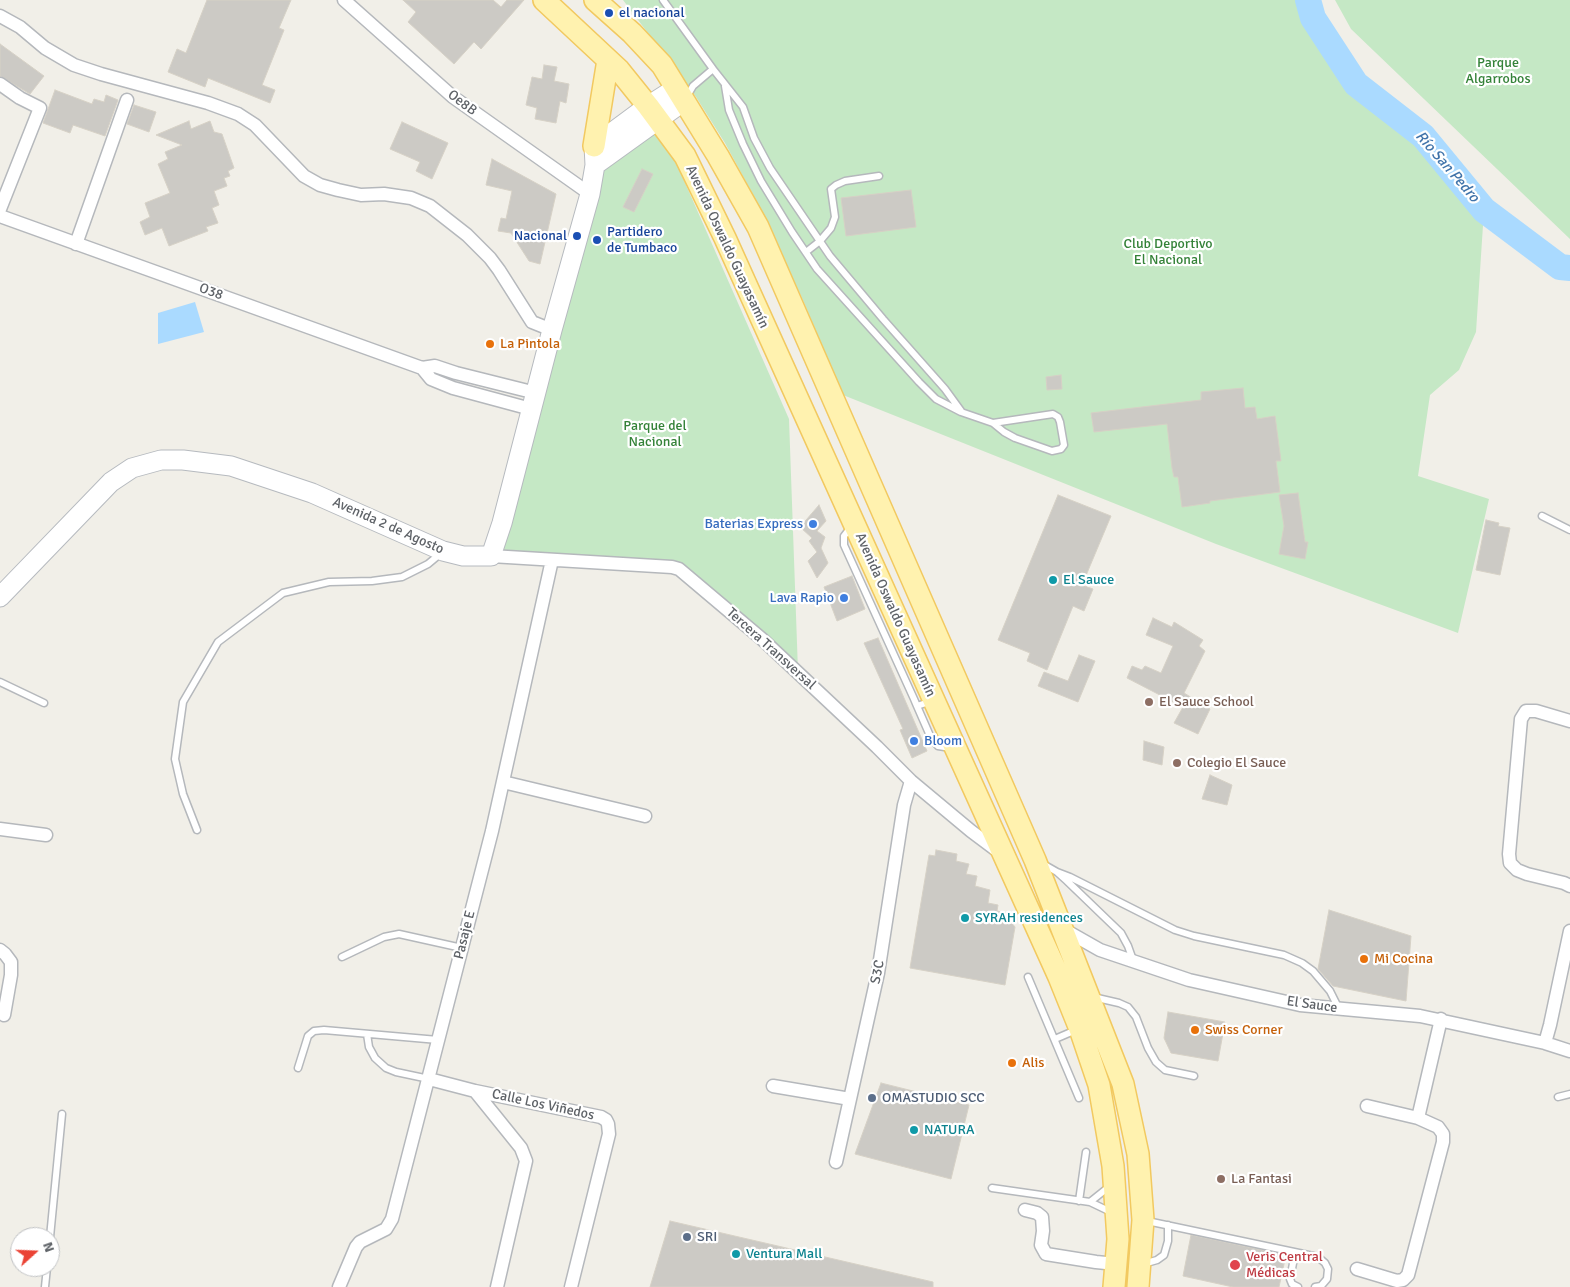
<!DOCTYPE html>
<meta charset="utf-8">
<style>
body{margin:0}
#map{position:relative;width:1570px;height:1287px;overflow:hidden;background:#f1efe8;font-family:Signika,sans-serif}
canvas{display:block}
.north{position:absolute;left:10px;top:1227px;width:50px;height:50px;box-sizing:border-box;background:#fff;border:1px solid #bfc1c3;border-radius:50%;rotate:70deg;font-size:14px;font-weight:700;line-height:20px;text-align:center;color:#5f6368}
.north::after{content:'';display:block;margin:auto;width:18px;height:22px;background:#ea4335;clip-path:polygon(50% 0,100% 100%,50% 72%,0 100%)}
</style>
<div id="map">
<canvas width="1570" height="1287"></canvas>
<div class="north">N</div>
</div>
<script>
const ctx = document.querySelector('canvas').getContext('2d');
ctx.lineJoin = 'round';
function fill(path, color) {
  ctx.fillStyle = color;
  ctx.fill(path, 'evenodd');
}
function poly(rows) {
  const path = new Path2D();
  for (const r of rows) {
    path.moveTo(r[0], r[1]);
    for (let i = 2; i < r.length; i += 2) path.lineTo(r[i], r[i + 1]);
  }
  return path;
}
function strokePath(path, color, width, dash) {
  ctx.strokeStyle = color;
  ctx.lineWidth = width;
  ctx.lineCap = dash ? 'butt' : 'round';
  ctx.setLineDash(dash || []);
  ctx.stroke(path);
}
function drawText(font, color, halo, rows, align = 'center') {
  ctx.font = font + ' Signika,sans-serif';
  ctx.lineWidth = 4.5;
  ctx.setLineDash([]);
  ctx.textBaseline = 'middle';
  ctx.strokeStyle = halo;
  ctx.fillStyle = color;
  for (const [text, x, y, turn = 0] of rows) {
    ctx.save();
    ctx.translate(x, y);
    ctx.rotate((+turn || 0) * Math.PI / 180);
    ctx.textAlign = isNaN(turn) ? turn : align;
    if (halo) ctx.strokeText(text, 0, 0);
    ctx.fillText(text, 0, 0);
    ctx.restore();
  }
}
const green = poly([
 [623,0,1308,0,1313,18,1356,84,1423,136,1484,210,1476,332,1459,370,1430,395,1418,476,1489,499,1458,633,1216,544,843,395,802,298,752,193,725,143,696,97],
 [1335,0,1570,0,1570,239,1351,29],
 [657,119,789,419,798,671,680,566,482,557,489,547,594,169]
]);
const water = poly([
 [195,302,204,332,158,344,158,313]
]);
const river = poly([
 [1308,0,1313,18,1356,84,1423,136,1484,210,1560,267,1570,268]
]);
const building = poly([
 [207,0,291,0,279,28,284,30,262,85,275,90,270,103,208,78,205,87,168,72,177,49,186,53,207,0],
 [403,0,493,0,501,7,507,0,524,0,481,49,474,42,454,64,408,22,416,12,403,0],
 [0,44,44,76,30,94,0,76,0,44],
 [544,65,557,67,554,81,569,84,566,103,560,101,556,123,535,119,537,108,526,105,532,77,542,79,544,65],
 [55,90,92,104,94,99,104,102,106,95,118,100,105,136,73,125,70,133,43,123,55,90],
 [134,105,156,112,149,132,127,124,134,105],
 [189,121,191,129,210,121,214,132,222,134,234,168,228,171,230,176,224,178,227,186,214,191,219,205,212,208,218,223,206,227,208,231,169,246,162,228,145,235,140,222,150,217,145,203,170,193,158,164,168,159,165,152,182,145,156,135,189,121],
 [402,122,448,143,432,179,416,171,420,162,390,149,402,122],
 [492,159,556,194,540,264,529,261,511,233,498,231,501,218,506,219,512,191,486,185,492,159],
 [642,169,653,174,634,212,623,207,642,169],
 [911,190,916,227,846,236,841,198,911,190],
 [1061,375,1062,389,1047,390,1046,377,1061,375],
 [1243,388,1245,408,1255,407,1257,419,1275,416,1281,461,1276,461,1280,492,1210,501,1210,503,1182,507,1178,477,1174,477,1172,468,1167,424,1094,432,1091,413,1201,400,1201,392,1243,388],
 [1298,493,1305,542,1308,542,1305,559,1279,554,1284,526,1279,495,1298,493],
 [1058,495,1111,516,1082,585,1093,589,1084,611,1073,606,1047,670,1027,661,1030,653,998,640,1058,495],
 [819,505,826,521,817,531,825,537,821,548,828,563,817,578,808,561,817,552,809,541,812,538,800,527,819,505],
 [1486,520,1499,523,1498,526,1510,528,1500,575,1476,570,1486,520],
 [852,576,865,609,837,621,824,587,852,576],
 [1153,618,1172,627,1174,622,1203,640,1199,646,1205,651,1184,693,1210,709,1198,734,1174,723,1183,707,1127,678,1132,666,1142,670,1145,666,1161,673,1173,646,1146,635,1153,618],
 [878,638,927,751,912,758,900,730,903,729,864,643,878,638],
 [1079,655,1095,661,1078,702,1038,686,1044,672,1068,681,1079,655],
 [1144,741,1164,747,1162,765,1143,760,1144,741],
 [1210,775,1232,785,1227,805,1202,799,1210,775],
 [936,850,957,854,956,861,969,864,966,874,977,876,975,886,990,890,988,903,998,905,997,911,1012,914,1011,922,1015,927,1005,985,910,968,929,855,935,856,936,850],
 [1329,910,1411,936,1406,1001,1333,986,1318,969,1329,910],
 [1168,1012,1225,1022,1218,1061,1171,1053,1164,1038,1168,1012],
 [881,1083,969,1105,951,1179,855,1154,881,1083],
 [670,1221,933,1282,933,1287,650,1287,670,1221],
 [1191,1235,1286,1255,1279,1287,1233,1287,1183,1276,1191,1235]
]);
const lane = poly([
 [663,0,713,69],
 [725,86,729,110,743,144,761,181,792,232,817,269,919,382,936,399,961,412,993,423,1004,432,1015,438,1052,451,1061,449,1064,445,1060,422,1058,417,1053,414,993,423],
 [686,98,693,86,713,69,743,107,754,138,770,168,830,256,883,319,945,389,961,411],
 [806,252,820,241,831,228,835,217,831,189,836,185,845,181,879,176],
 [1542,516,1570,530],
 [851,527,844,536,844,545,914,699,917,706,932,701],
 [0,682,44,703],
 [917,706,931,738,938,746,951,748],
 [197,830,183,794,175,759,183,702,218,642,283,593,329,582,372,581,402,577,428,564,440,554],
 [1043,864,1057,872,1067,881,1121,933,1128,946,1133,960],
 [1057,872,1070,877,1175,930,1194,936,1284,955,1302,963,1313,971,1330,991,1339,1009],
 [342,957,384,937,399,934,462,948],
 [1028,977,1079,1098],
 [1093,997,1119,1003,1128,1007,1136,1017,1148,1048,1156,1062,1165,1070,1194,1076],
 [367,1034,369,1047,375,1058,386,1068,396,1072,429,1079],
 [1055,1039,1076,1030],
 [298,1068,308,1036,314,1031,324,1030,438,1040],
 [1558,1097,1570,1094],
 [992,1188,1090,1202,1113,1213],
 [1079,1201,1086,1152],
 [1090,1202,1110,1186],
 [1147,1221,1318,1257,1325,1263,1328,1269,1327,1279,1321,1286,1315,1287],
 [50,1237,62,1114],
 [1295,1253,1290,1279,1292,1284,1298,1287],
 [1143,1264,1157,1260,1164,1255,1168,1241,1168,1225],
 [45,1287,47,1267]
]);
const street = poly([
 [344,0,453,97,590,194],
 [0,16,20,27,45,48,74,65,101,74,208,103,238,114,255,125,304,176,320,185,338,190,361,195,384,194,411,198,430,206,467,235,490,258,499,270,532,322,552,330],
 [0,84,20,98,40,108,0,209],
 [0,216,422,368,435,366,456,373,536,393],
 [76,244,127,100],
 [422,368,431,379,453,388,531,409],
 [491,556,672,567,679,569,762,639,877,747,911,781,971,831,999,852],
 [1570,721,1536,711,1526,711,1521,719,1509,854,1510,863,1517,870,1527,874,1564,883,1570,886],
 [503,782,645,816],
 [0,829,46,835],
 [1063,929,1100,950,1189,980,1300,1005,1420,1016,1545,1043,1570,1051],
 [0,950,5,954,11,962,11,975,4,1015],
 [1545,1043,1550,1025,1570,931],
 [429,1079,475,1091,601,1117,606,1120,608,1124,609,1134,571,1287],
 [773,1086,850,1099],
 [475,1091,521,1148,526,1161,497,1287],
 [1418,1118,1441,1019],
 [836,1162,878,973,904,805,911,781],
 [1025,1210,1037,1213,1042,1217,1043,1231,1041,1245,1046,1254,1096,1262,1116,1264],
 [1357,1269,1397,1281,1403,1280,1408,1275,1443,1142,1443,1134,1438,1127,1418,1118,1367,1106],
 [339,1287,356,1247,360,1242,386,1229,392,1219,492,831,552,560]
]);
const secondary = poly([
 [595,165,684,101],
 [0,597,111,482,132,468,161,460,183,460,231,466,312,493,443,551,463,556,491,556,502,523,552,330,590,194,595,165,594,146,648,106,676,88]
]);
const primary = poly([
 [544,0,619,70,648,106,685,156,725,238,1059,977,1080,1029,1099,1085,1113,1166,1118,1239,1114,1287],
 [595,0,632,33,662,65,718,156,758,227,1035,860,1123,1084,1138,1154,1143,1220,1138,1287],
 [594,146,608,60]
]);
const markers = [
 [609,13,5,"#1a4fb4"],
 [577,236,5,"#1a4fb4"],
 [597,240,5,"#1a4fb4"],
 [490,344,5,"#e8710a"],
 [813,524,5,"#3f7fe0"],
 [1053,580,5,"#0f9aa8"],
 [844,598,5,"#3f7fe0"],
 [1149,702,5,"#8d6e63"],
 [914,741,5,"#3f7fe0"],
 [1177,763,5,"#8d6e63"],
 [965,918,5,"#0f9aa8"],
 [1364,959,5,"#e8710a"],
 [1195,1030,5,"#e8710a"],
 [1012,1063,5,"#e8710a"],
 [872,1098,5,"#5c6f8a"],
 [914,1130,5,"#0f9aa8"],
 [1221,1179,5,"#8d6e63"],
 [687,1237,5,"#5c6f8a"],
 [736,1254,5,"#0f9aa8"],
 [1235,1265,6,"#e0444e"]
];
const transitNames = [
 ["el nacional",619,13],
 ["Partidero",607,232],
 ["de Tumbaco",607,248],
 ["Nacional",567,236,"right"]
];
const parkNames = [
 ["Parque",1498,63],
 ["Algarrobos",1498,79],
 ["Club Deportivo",1168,244],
 ["El Nacional",1168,260],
 ["Parque del",655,426],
 ["Nacional",655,442]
];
const streetNames = [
 ["Oe8B",462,103,37],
 ["Avenida Oswaldo Guayasamín",727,247,65],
 ["O38",211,292,20],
 ["Avenida 2 de Agosto",388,526,24],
 ["Avenida Oswaldo Guayasamín",895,615,66],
 ["Tercera Transversal",771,649,42],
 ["Pasaje E",465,935,-76],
 ["S3C",878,972,-79],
 ["El Sauce",1312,1005,8],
 ["Calle Los Viñedos",543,1105,12]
];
const foodNames = [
 ["La Pintola",500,344],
 ["Mi Cocina",1374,959],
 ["Swiss Corner",1205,1030],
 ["Alis",1022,1063]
];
const shopNames = [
 ["Baterias Express",803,524],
 ["Lava Rapio",834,598],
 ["Bloom",924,741,"left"]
];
const cultureNames = [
 ["El Sauce",1063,580],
 ["SYRAH residences",975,918],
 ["NATURA",924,1130],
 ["Ventura Mall",746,1254]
];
const educationNames = [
 ["El Sauce School",1159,702],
 ["Colegio El Sauce",1187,763],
 ["La Fantasi",1231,1179]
];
const serviceNames = [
 ["OMASTUDIO SCC",882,1098],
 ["SRI",697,1237]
];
const healthNames = [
 ["Veris Central",1246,1257],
 ["Médicas",1246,1273]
];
const waterNames = [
 ["Río San Pedro",1447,167,49]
];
fill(green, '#c5e8c5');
fill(water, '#aadaff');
strokePath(river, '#aadaff', 26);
fill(building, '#cccac5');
strokePath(building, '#d6d1c6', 1);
strokePath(lane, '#b5b8bc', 9);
strokePath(street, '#b5b8bc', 15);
strokePath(secondary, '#b6babf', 21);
strokePath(primary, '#f2c960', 24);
strokePath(lane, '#fff', 6);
strokePath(street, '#fff', 12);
strokePath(secondary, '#fff', 19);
strokePath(primary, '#fff2af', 21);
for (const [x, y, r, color] of markers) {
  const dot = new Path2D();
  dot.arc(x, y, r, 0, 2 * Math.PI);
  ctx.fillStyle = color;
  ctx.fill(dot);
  strokePath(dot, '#fff', 2);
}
drawText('14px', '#164399', '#fff', transitNames, 'left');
drawText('14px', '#348238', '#fff', parkNames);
drawText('14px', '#5f6368', '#fff', streetNames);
drawText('14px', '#c56008', '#fff', foodNames, 'left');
drawText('14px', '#366cbe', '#fff', shopNames, 'right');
drawText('14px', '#0d838f', '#fff', cultureNames, 'left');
drawText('14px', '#785e54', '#fff', educationNames, 'left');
drawText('14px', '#4e5e75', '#fff', serviceNames, 'left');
drawText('14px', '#be3a42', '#fff', healthNames, 'left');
drawText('italic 15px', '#4174aa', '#fff', waterNames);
</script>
